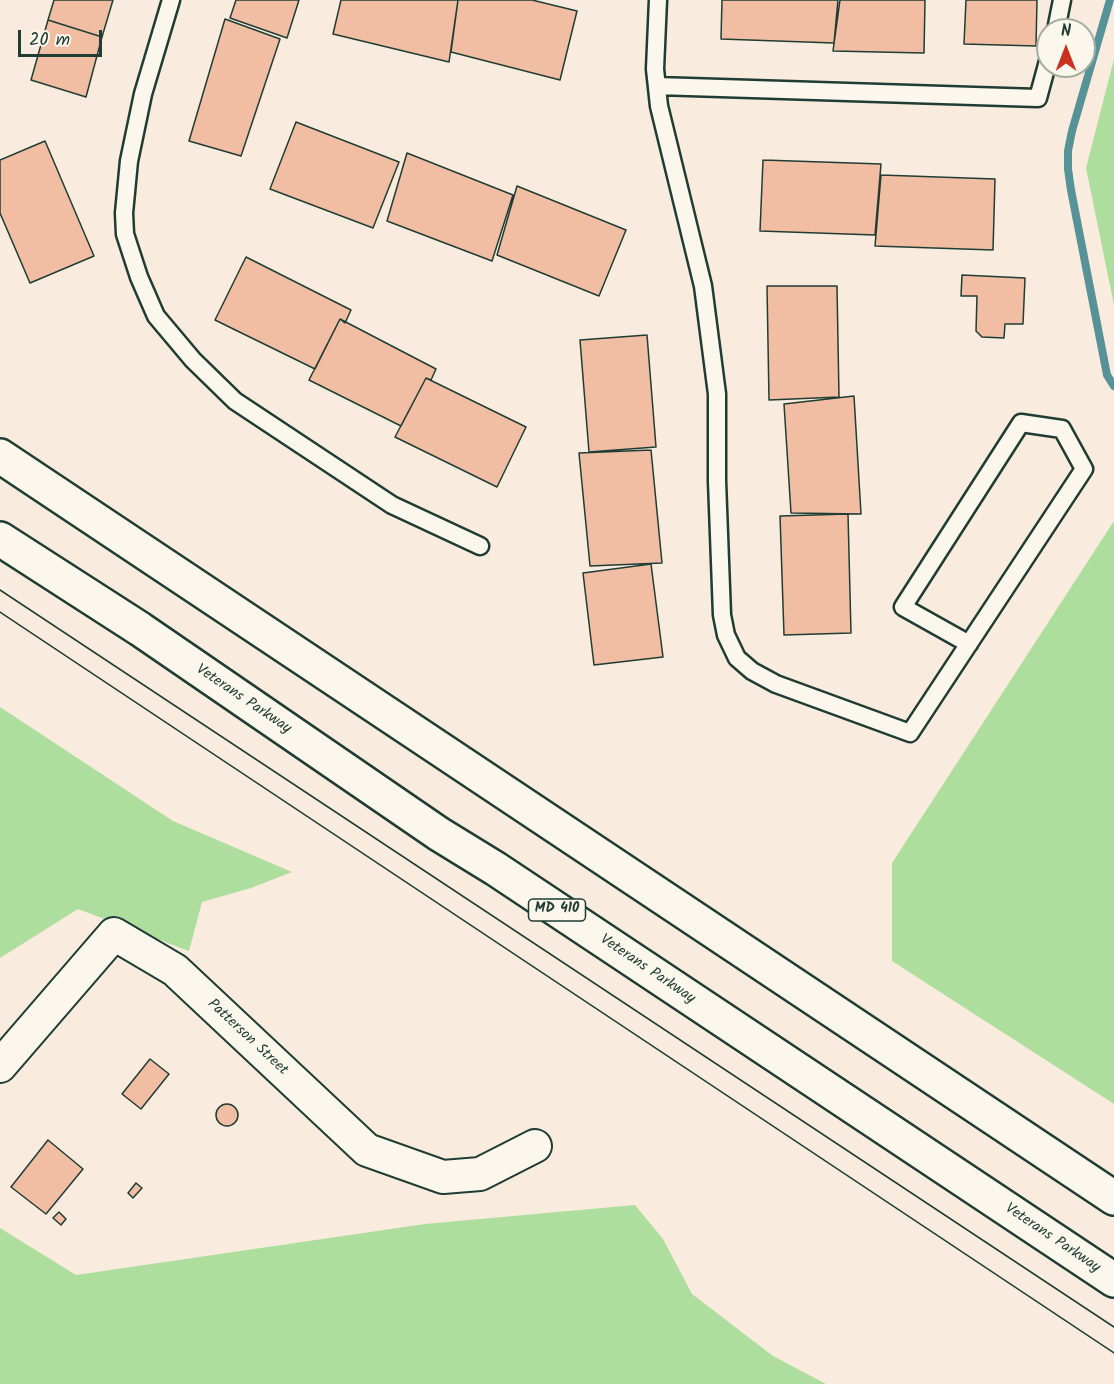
<!DOCTYPE html>
<style>
body{margin:0}
#map{position:relative;width:1114px;height:1384px;overflow:hidden;background:#f9ebdd;font-family:Kalam,sans-serif}
canvas{display:block}
.north{position:absolute;left:1036px;top:18px;width:60px;height:60px;box-sizing:border-box;background:#fbf7ec;border:2px solid #a3ada2;border-radius:50%;rotate:0deg;font-size:16px;font-weight:700;line-height:24px;text-align:center;color:#1f3d34}
.north::after{content:'';display:block;margin:auto;width:21px;height:27px;background:#c8321e;clip-path:polygon(50% 0,100% 100%,50% 72%,0 100%)}
.scale{position:absolute;left:18px;top:30px;width:84px;height:27px;box-sizing:border-box;border:3px solid #1f3d34;border-top:0;padding-left:8px;font-size:18px;line-height:21px;white-space:nowrap;color:#1f3d34;-webkit-text-stroke:4px #fbf7ec;paint-order:stroke}
</style>
<div id="map">
<canvas width="1114" height="1384"></canvas>
<div class="north">N</div>
<div class="scale">20 m</div>
</div>
<script>
const ctx = document.querySelector('canvas').getContext('2d');
ctx.lineJoin = 'round';
function fill(path, color) {
  ctx.fillStyle = color;
  ctx.fill(path, 'evenodd');
}
function poly(rows) {
  const path = new Path2D();
  for (const r of rows) {
    if (r.length === 3) {
      path.moveTo(r[0] + r[2], r[1]);
      path.arc(r[0], r[1], r[2], 0, 2 * Math.PI);
      continue;
    }
    path.moveTo(r[0], r[1]);
    for (let i = 2; i < r.length; i += 2) path.lineTo(r[i], r[i + 1]);
  }
  return path;
}
function strokePath(path, color, width, dash) {
  ctx.strokeStyle = color;
  ctx.lineWidth = width;
  ctx.lineCap = dash ? 'butt' : 'round';
  ctx.setLineDash(dash || []);
  ctx.stroke(path);
}
function drawText(font, color, halo, rows, align = 'center') {
  ctx.font = font + ' Kalam,sans-serif';
  ctx.lineWidth = 5;
  ctx.setLineDash([]);
  ctx.textBaseline = 'middle';
  ctx.strokeStyle = halo;
  ctx.fillStyle = color;
  for (const [text, x, y, turn = 0] of rows) {
    ctx.save();
    ctx.translate(x, y);
    ctx.rotate((+turn || 0) * Math.PI / 180);
    ctx.textAlign = isNaN(turn) ? turn : align;
    if (halo) ctx.strokeText(text, 0, 0);
    ctx.fillText(text, 0, 0);
    ctx.restore();
  }
}
const green = poly([
 [1114,59,1114,305,1086,168],
 [1114,521,1114,1104,892,961,892,863],
 [0,707,173,821,292,872,251,888,202,902,189,951,78,909,0,958],
 [635,1205,663,1239,692,1294,773,1356,826,1384,0,1384,0,1228,76,1275,425,1224]
]);
const stream = poly([
 [1110,0,1072,131,1068,151,1068,169,1071,190,1107,375,1114,386]
]);
const building = poly([
 [54,0,113,0,102,37,48,20,54,0],
 [236,0,299,0,287,38,230,18,236,0],
 [341,0,458,0,449,62,333,34,341,0],
 [458,0,532,0,577,11,560,80,451,52,458,0],
 [722,0,838,0,834,43,721,39,722,0],
 [840,0,925,0,924,53,833,51,840,0],
 [966,0,1037,0,1036,46,964,44,966,0],
 [225,19,280,39,241,156,189,141,225,19],
 [48,20,102,37,86,97,31,80,48,20],
 [296,122,399,162,373,228,270,189,296,122],
 [45,141,94,256,30,283,0,213,0,160,45,141],
 [407,153,513,195,492,261,387,221,407,153],
 [763,160,881,164,875,235,760,231,763,160],
 [881,175,995,179,993,250,875,246,881,175],
 [517,186,626,230,599,296,497,255,517,186],
 [246,257,351,310,345,323,340,319,315,369,215,320,246,257],
 [962,275,1025,278,1023,324,1005,324,1004,338,982,337,976,331,977,296,961,296,962,275],
 [767,286,837,286,839,397,769,400,767,286],
 [340,319,436,369,431,380,426,378,401,426,309,380,340,319],
 [647,335,656,447,589,452,580,340,647,335],
 [426,378,526,427,497,487,395,437,426,378],
 [854,396,861,514,791,513,784,404,854,396],
 [651,450,662,563,590,566,579,453,651,450],
 [848,514,851,633,784,635,780,516,848,514],
 [651,564,663,657,594,665,583,573,651,564],
 [150,1059,169,1074,141,1109,122,1094,150,1059],
 [227,1115,11],
 [48,1140,83,1169,46,1214,11,1187,48,1140],
 [136,1183,142,1188,133,1198,128,1193,136,1183],
 [59,1212,66,1219,61,1225,53,1218,59,1212]
]);
const lane = poly([
 [171,0,143,94,129,161,124,213,125,234,139,277,156,316,193,360,235,401,392,505,480,546],
 [658,0,655,69,659,106,703,286,717,394,717,481,722,615,726,635,737,658,752,671,776,684,910,733,1084,469,1062,429,1021,423,903,607,969,644],
 [1056,30,1062,0],
 [657,86,1038,98,1048,61]
]);
const street = poly([
 [0,1066,114,934,175,970,367,1150,443,1177,480,1174,535,1146]
]);
const primary = poly([
 [0,456,1114,1198],
 [0,539,140,629,439,834,496,869,1114,1280]
]);
const tram = poly([
 [0,590,1114,1327],
 [0,612,1114,1353]
]);
const shields = [
 [557,910,57]
];
const shieldNames = [
 ["MD 410",557,910]
];
const streetNames = [
 ["Veterans Parkway",243,700,34],
 ["Veterans Parkway",647,970,34],
 ["Patterson Street",247,1038,43],
 ["Veterans Parkway",1052,1239,34]
];
fill(green, '#aede9e');
strokePath(stream, '#579298', 8);
fill(building, '#f1bda3');
strokePath(building, '#1f3d34', 1.5);
strokePath(lane, '#1f3d34', 21);
strokePath(street, '#1f3d34', 36);
strokePath(primary, '#1f3d34', 38);
strokePath(lane, '#fbf7ec', 16);
strokePath(street, '#fbf7ec', 32);
strokePath(primary, '#fbf7ec', 33);
strokePath(tram, '#1f3d34', 1.5);
for (const [x, y, w] of shields) {
  const box = new Path2D();
  box.roundRect(x - w / 2, y - 11, w, 22, 4.5);
  ctx.fillStyle = '#fbf7ec';
  ctx.fill(box);
  strokePath(box, '#1f3d34', 1.5);
}
drawText('bold 14px', '#1f3d34', null, shieldNames);
drawText('15px', '#1f3d34', '#fbf7ec', streetNames);
</script>
